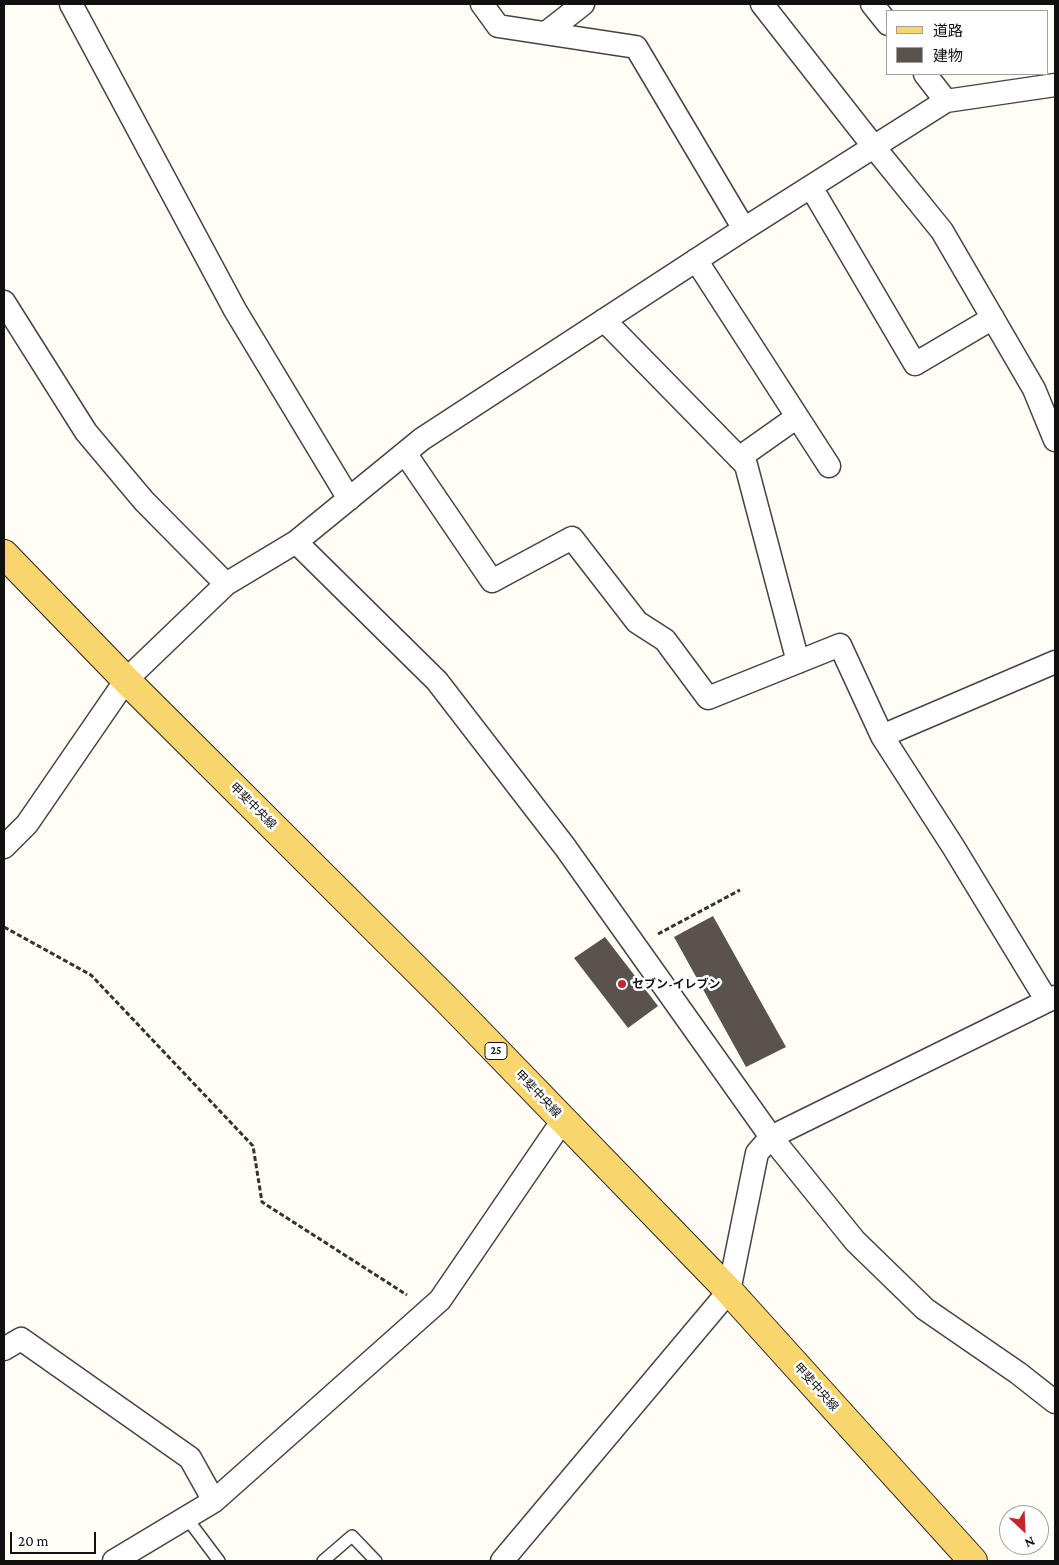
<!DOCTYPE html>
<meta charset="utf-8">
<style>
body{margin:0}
#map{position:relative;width:1059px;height:1565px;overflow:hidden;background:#fffdf5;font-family:"Crimson Pro","Noto Sans JP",serif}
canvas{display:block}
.frame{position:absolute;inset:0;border:5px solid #111;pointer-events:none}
.legend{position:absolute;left:886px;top:10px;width:162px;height:65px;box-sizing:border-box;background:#fff;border:1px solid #a0a0a0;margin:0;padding:6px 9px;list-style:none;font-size:15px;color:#111}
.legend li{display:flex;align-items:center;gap:10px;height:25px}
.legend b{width:25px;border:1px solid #a0a0a0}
.north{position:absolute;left:999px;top:1505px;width:50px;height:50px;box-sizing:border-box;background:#fff;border:1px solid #a0a0a0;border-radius:50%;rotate:155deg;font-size:14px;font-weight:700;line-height:20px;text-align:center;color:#111}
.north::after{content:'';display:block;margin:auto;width:18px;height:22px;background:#c4262e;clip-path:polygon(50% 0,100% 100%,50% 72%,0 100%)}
.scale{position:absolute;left:10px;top:1532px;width:86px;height:22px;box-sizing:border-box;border:2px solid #111;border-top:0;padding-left:6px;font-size:15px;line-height:18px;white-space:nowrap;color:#111;-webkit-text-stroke:4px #fff;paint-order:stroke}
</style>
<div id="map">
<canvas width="1059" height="1565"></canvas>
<div class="frame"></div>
<ul class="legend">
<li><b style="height:6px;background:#f9d66b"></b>道路</li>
<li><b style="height:14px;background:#5a524d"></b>建物</li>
</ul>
<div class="north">N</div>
<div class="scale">20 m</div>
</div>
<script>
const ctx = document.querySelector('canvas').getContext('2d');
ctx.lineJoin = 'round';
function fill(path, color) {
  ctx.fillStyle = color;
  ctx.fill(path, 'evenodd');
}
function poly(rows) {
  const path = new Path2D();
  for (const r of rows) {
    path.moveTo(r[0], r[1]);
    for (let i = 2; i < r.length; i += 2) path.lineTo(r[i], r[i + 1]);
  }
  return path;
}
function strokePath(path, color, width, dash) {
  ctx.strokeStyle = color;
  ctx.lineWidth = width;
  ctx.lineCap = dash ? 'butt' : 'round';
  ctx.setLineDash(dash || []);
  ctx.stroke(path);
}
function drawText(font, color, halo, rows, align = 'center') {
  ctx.font = font + ' "Crimson Pro","Noto Sans JP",serif';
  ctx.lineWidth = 5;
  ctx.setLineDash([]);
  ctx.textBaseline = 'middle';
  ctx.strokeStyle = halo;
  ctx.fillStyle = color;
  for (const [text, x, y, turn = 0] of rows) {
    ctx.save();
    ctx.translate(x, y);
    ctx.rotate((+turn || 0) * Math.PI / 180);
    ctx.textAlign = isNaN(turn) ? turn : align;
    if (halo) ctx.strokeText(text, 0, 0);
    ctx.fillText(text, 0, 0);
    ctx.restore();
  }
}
const building = poly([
 [713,916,786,1047,746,1067,674,937],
 [605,937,658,1006,628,1028,574,958]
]);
const path = poly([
 [4,927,91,975,253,1146,262,1202,407,1295],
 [658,934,740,890]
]);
const service = poly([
 [186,1517,219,1561],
 [323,1561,352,1536,376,1561]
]);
const minor = poly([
 [71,4,235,310,349,499],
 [482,4,498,26,636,47,744,229],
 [762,4,874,147,942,231,1034,389,1055,440],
 [872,4,888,24],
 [546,33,583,4],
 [925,74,946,101],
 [811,187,915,364,993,318],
 [696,260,829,466],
 [4,302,86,432,144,501,226,584],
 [604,320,746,465,798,662],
 [405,453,492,581,572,538,637,622,665,640,708,698,840,645,882,736,954,848,1047,1001],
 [739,458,797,417],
 [296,542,437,681,565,847,771,1137,855,1241,925,1309,1018,1373,1055,1402],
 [882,736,1055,662],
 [4,847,27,824,126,680,226,584,296,542,422,439,744,229,946,101,1055,85],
 [4,1349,21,1339,190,1458,214,1501],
 [114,1561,214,1501,440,1300,563,1120],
 [502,1561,729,1291,757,1153,771,1137,1055,997]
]);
const primary = poly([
 [4,554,126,680,447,1000,729,1291,973,1561]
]);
const markers = [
 [622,984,5,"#c4262e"]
];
const shields = [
 [496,1051,22]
];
const shieldNames = [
 ["25",496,1051]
];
const streetNames = [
 ["甲斐中央線",253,806,45],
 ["甲斐中央線",538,1094,46],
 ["甲斐中央線",816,1387,48]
];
const poiNames = [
 ["セブン-イレブン",632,984]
];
fill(building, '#5a524d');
strokePath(service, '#444', 14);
strokePath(minor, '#444', 25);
strokePath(primary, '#222', 30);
strokePath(path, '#333', 3, [5, 2.5]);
strokePath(service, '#fff', 11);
strokePath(minor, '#fff', 22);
strokePath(primary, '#f9d66b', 28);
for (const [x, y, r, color] of markers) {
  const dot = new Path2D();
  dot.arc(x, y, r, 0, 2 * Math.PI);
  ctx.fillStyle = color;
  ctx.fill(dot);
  strokePath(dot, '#fff', 2);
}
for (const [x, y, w] of shields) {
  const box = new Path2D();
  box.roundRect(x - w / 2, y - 8.5, w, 17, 4);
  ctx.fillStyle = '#fff';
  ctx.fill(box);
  strokePath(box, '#111', 1);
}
drawText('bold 11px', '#111', null, shieldNames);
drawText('12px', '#111', '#fff', streetNames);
drawText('bold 12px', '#111', '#fff', poiNames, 'left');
</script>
